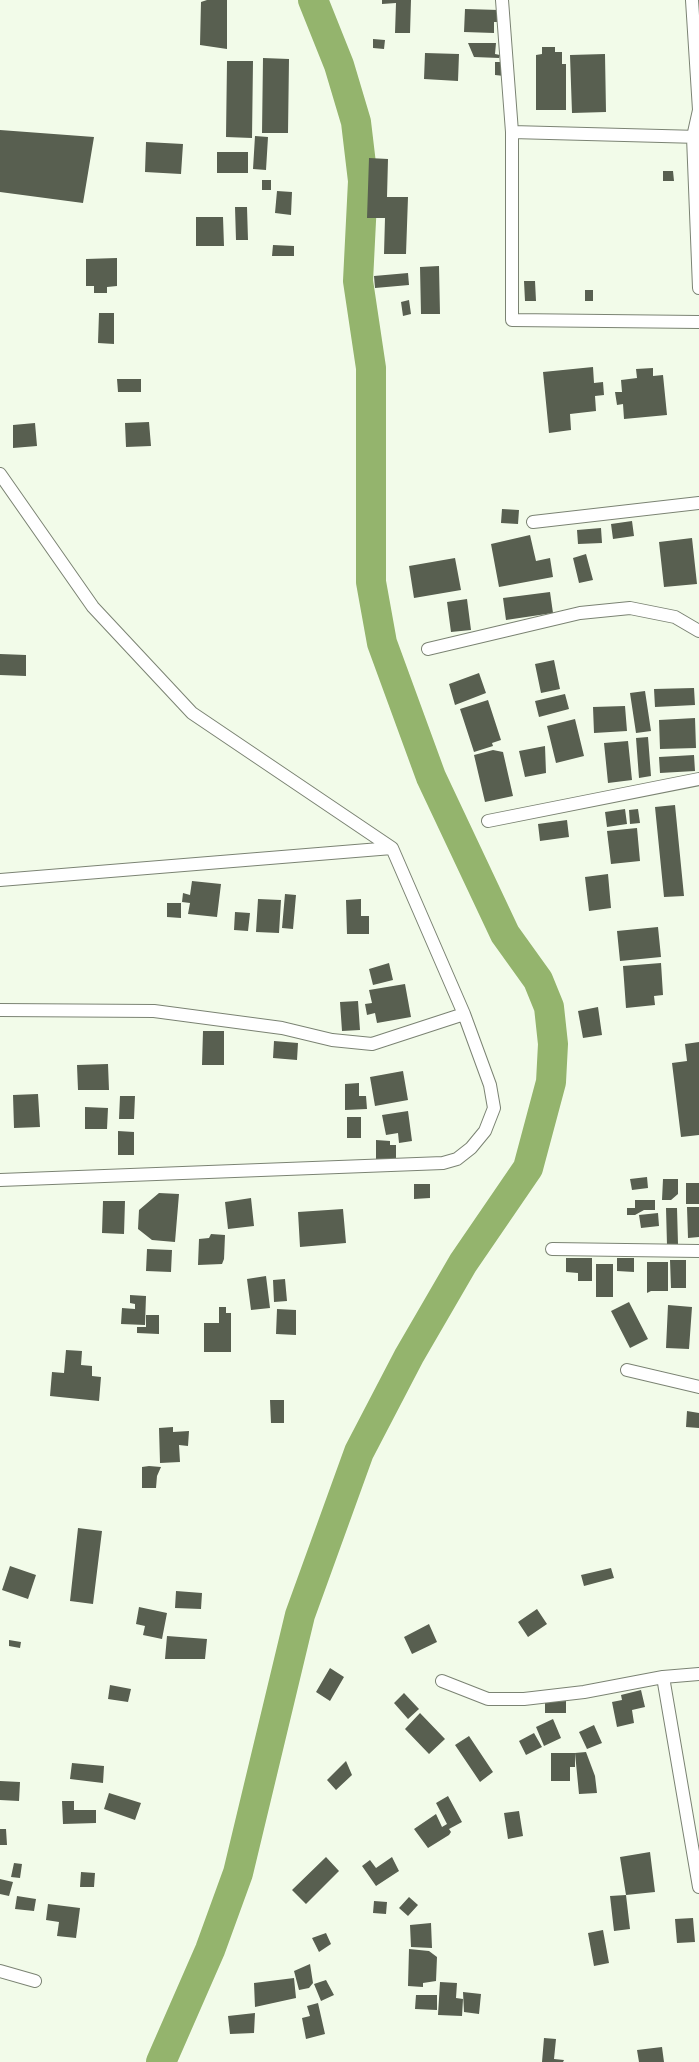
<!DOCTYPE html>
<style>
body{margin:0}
canvas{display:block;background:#f2fbe9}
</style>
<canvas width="699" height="2062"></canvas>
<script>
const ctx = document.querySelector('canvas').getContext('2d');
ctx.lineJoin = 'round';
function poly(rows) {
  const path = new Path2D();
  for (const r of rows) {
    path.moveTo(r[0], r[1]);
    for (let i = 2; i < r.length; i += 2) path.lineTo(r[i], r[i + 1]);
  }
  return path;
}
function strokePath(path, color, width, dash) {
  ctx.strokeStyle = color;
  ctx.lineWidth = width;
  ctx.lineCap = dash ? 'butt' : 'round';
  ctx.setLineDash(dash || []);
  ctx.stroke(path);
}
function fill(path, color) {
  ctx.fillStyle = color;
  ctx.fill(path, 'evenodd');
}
const river = poly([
 [161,2062,210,1950,238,1873,300,1615,359,1452,409,1356,463,1263,528,1168,551,1082,553,1044,549,1007,538,980,505,934,431,777,382,643,371,582,371,368,358,281,363,181,356,122,339,65,313,0]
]);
const building = poly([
 [207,0,227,0,227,49,200,45,201,2],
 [382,0,411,0,410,33,395,33,396,3,382,4],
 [465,9,499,10,499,22,494,22,494,33,464,32],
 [373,39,385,40,384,49,373,48],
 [468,43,496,43,495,54,500,55,499,58,474,57],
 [542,47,555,47,555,52,562,52,562,64,566,64,566,110,536,110,536,55,542,54],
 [425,53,459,54,458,81,424,79],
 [605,54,606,112,572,113,570,55],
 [263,58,289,59,288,133,262,133],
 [227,61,253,61,252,138,226,137],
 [495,62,505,62,504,76,495,75],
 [0,130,94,137,83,203,0,192],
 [255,136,268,137,266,170,253,169],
 [146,142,183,144,181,174,145,172],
 [217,152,248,152,248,173,217,173],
 [369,158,388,159,387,197,408,197,406,254,384,254,385,218,367,218],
 [663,171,673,171,674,181,663,181],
 [262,180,271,180,271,190,262,190],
 [277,191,292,192,291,215,275,213],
 [235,207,247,207,248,240,236,240],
 [196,217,223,217,224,246,196,246],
 [273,245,294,246,294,256,272,256],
 [117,258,117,286,107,287,107,293,94,293,94,286,86,286,86,259],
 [439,266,440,314,421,314,420,267],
 [408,273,409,285,375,288,374,276],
 [524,281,535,281,536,301,525,301],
 [585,290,593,290,593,301,585,301],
 [409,300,411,314,403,316,401,302],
 [99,313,114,313,114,344,98,343],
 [593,367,594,383,603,382,604,395,595,396,596,411,570,414,571,430,549,433,543,372],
 [653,368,653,376,663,375,667,415,624,419,623,404,617,405,615,392,622,392,621,380,637,378,636,369],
 [117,379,141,379,141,392,118,392],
 [149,422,151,446,126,447,125,423],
 [35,423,37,446,13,448,13,425],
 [502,509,519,510,518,524,501,523],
 [632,521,634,536,613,539,611,524],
 [601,528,602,543,578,544,577,530],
 [530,535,536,561,550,558,553,577,499,587,491,544],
 [692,538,697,584,664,587,659,542],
 [586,554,593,580,579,583,573,558],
 [455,558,461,590,414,598,409,566],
 [550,592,553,613,506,620,503,598],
 [467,599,471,630,451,632,447,602],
 [0,654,26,655,26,676,0,675],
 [554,660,560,689,541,693,535,664],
 [479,673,486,693,455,705,449,684],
 [694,688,695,705,655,707,654,689],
 [645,691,651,731,636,733,630,693],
 [565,694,569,709,539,717,535,701],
 [488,700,501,740,492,743,493,746,474,752,460,709],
 [625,706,627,731,594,733,593,707],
 [695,718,696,748,660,749,659,720],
 [575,719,584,756,556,763,547,726],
 [648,737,651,776,639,778,636,738],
 [628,741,632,780,608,783,604,743],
 [545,746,546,773,525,777,519,751],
 [493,750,503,752,513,796,485,802,474,755],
 [694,755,695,771,660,773,659,757],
 [675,805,684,896,664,897,655,807],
 [625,809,627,824,607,827,605,812],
 [638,809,640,823,630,824,629,810],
 [567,820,569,837,540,841,538,824],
 [637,828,640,861,611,864,607,831],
 [608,874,611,908,589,911,585,877],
 [192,881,221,884,217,917,188,914,190,903,182,902,183,893,190,895],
 [285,894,296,895,293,929,282,928],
 [258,899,281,900,279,933,256,932],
 [361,899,361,916,369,916,369,934,347,934,346,900],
 [167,903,181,903,181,918,167,917],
 [235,912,250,913,248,931,234,930],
 [658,927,661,957,620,961,617,931],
 [389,963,393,980,373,985,369,969],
 [661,963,663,995,654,996,655,1005,626,1008,623,966],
 [405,984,411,1017,377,1023,375,1013,367,1015,365,1004,372,1003,369,990],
 [358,1001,360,1030,342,1031,340,1002],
 [598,1007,602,1035,583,1038,578,1011],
 [203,1031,224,1031,224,1065,202,1065],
 [274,1041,298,1043,297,1060,273,1058],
 [699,1042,699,1135,681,1137,672,1063,687,1061,685,1044],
 [108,1064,109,1090,78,1090,77,1065],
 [403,1071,408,1100,375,1106,370,1077],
 [359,1083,359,1096,366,1096,367,1109,345,1110,345,1084],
 [38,1094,40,1127,14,1128,13,1095],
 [120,1096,135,1096,134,1119,119,1119],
 [85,1107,108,1108,107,1129,85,1129],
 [408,1111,412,1141,399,1143,398,1133,386,1135,382,1115],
 [347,1117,361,1117,361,1138,347,1138],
 [118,1131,134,1132,134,1155,118,1155],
 [376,1140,390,1141,390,1145,396,1145,396,1161,376,1160],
 [647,1177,648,1188,632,1190,630,1179],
 [663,1179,678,1179,678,1194,671,1200,662,1200],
 [686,1183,699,1183,699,1204,686,1204],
 [414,1184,430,1184,430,1198,414,1199],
 [159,1193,179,1194,175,1242,152,1240,138,1229,139,1210],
 [251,1198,254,1226,228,1229,225,1202],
 [635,1200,655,1200,655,1210,644,1210,635,1215,627,1215,627,1208,635,1208],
 [103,1201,125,1201,124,1234,102,1233],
 [687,1207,699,1207,699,1237,688,1238],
 [666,1208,677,1208,678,1244,667,1245],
 [343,1209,346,1243,300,1247,298,1212],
 [658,1213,659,1226,641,1228,639,1215],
 [211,1234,225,1235,224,1259,222,1264,198,1265,199,1239,209,1238],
 [147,1249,172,1250,171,1272,146,1271],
 [566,1258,592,1258,592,1281,578,1281,578,1273,566,1272],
 [617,1258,634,1258,634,1272,617,1271],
 [670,1260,686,1260,686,1288,671,1288],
 [647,1262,668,1262,668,1291,651,1291,647,1293],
 [596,1264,613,1264,613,1297,596,1297],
 [266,1276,270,1308,251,1310,247,1279],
 [285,1279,287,1301,274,1302,273,1280],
 [130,1295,146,1296,145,1325,121,1324,122,1308,135,1309,135,1304,130,1303],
 [629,1302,648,1339,630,1348,611,1311],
 [668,1305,692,1307,689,1349,666,1348],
 [219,1307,226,1307,226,1313,231,1313,231,1352,204,1352,204,1323,219,1323],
 [277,1309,296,1310,296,1335,276,1334],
 [146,1315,159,1315,159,1334,137,1333,137,1327,146,1327],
 [66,1350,82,1351,81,1365,92,1366,92,1376,101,1377,99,1401,50,1396,52,1372,64,1373],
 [270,1400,284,1400,284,1423,271,1423],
 [687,1411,699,1413,699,1428,686,1427],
 [173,1427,173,1432,189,1431,188,1446,179,1445,180,1462,160,1463,159,1428],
 [149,1466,161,1467,157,1476,156,1488,142,1488,142,1467],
 [78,1528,102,1531,93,1604,70,1601],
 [10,1566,36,1575,28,1599,2,1590],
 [611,1568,614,1578,584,1586,581,1575],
 [176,1591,202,1593,201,1609,175,1608],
 [139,1607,167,1613,162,1639,143,1635,145,1626,136,1624],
 [537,1609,547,1624,528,1637,518,1622],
 [429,1624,437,1642,412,1654,404,1637],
 [167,1636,207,1639,205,1659,165,1659],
 [9,1640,21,1642,20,1648,9,1646],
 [330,1668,344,1677,330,1701,316,1692],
 [110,1685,131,1689,128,1702,108,1699],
 [641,1690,645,1707,632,1710,634,1723,617,1727,612,1702,622,1700,621,1695],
 [404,1693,419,1709,408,1719,394,1703],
 [566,1701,566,1713,545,1713,545,1702],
 [420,1713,445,1739,429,1754,405,1729],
 [553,1719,561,1738,544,1746,536,1727],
 [594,1725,602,1743,587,1749,579,1732],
 [534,1733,542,1747,526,1755,519,1741],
 [469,1736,493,1772,480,1782,455,1745],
 [586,1752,595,1776,597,1793,579,1794,575,1753],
 [551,1753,575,1753,575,1767,570,1767,570,1781,551,1781],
 [346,1761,352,1775,336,1790,327,1780],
 [72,1763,104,1766,103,1783,70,1779],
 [0,1781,20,1782,19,1801,0,1800],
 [109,1793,141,1803,135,1820,104,1809],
 [448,1796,462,1822,449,1829,451,1832,449,1835,428,1848,414,1829,436,1814,442,1827,447,1824,436,1803],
 [62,1801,74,1801,74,1810,96,1810,96,1823,63,1824],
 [519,1811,523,1836,508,1839,504,1813],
 [0,1829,6,1829,7,1845,0,1845],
 [650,1852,655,1892,626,1895,620,1857],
 [326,1857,339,1871,306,1904,292,1890],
 [392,1857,399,1871,376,1886,362,1866,370,1860,376,1868],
 [14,1863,22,1864,20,1878,11,1877],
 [81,1872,95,1873,94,1887,80,1887],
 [0,1879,13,1882,9,1896,0,1894],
 [626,1895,630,1929,614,1931,610,1896],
 [17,1896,36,1899,34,1911,15,1909],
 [409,1897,418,1905,408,1916,399,1908],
 [374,1901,387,1902,386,1914,373,1913],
 [48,1904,80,1908,76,1938,57,1936,59,1922,46,1920],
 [693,1918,695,1942,677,1943,675,1919],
 [431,1923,432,1948,411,1947,410,1925],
 [603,1930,609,1963,594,1966,588,1933],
 [326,1933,331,1944,319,1952,312,1938],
 [409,1949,429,1951,437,1957,436,1981,423,1983,423,1987,408,1986],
 [310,1964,313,1983,309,1988,299,1990,294,1971],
 [294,1978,296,1998,255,2007,254,1983],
 [326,1980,334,1995,321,2001,314,1984],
 [440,1982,457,1983,456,1998,463,1999,462,2016,438,2015],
 [463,1992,481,1994,479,2014,464,2012],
 [416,1995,437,1995,437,2010,415,2009],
 [318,2003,325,2034,306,2039,302,2018,310,2016,307,2006],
 [255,2013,254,2033,230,2034,228,2016],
 [544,2038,556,2039,554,2059,564,2060,563,2062,542,2062],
 [662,2047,664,2062,639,2062,637,2050]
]);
const street = poly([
 [502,0,512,132,512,320,699,322],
 [692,0,699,110,693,137,699,288],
 [512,132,699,137],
 [0,474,93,607,192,713,392,848,464,1014,490,1085,494,1108,485,1131,471,1148,457,1159,443,1163,0,1180],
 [533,522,699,503],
 [428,649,580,613,630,608,675,617,699,631],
 [488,821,699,779],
 [0,880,392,848],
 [0,1010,154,1011,282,1028,332,1040,372,1044,464,1014],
 [552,1249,699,1251],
 [627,1370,699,1387],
 [663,1677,699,1887],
 [442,1681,488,1699,524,1699,584,1692,663,1677,699,1674],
 [0,1971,35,1981]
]);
strokePath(river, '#94b46d', 30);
fill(building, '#585f50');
strokePath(street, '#7b8373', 14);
strokePath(street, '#fff', 12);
</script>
